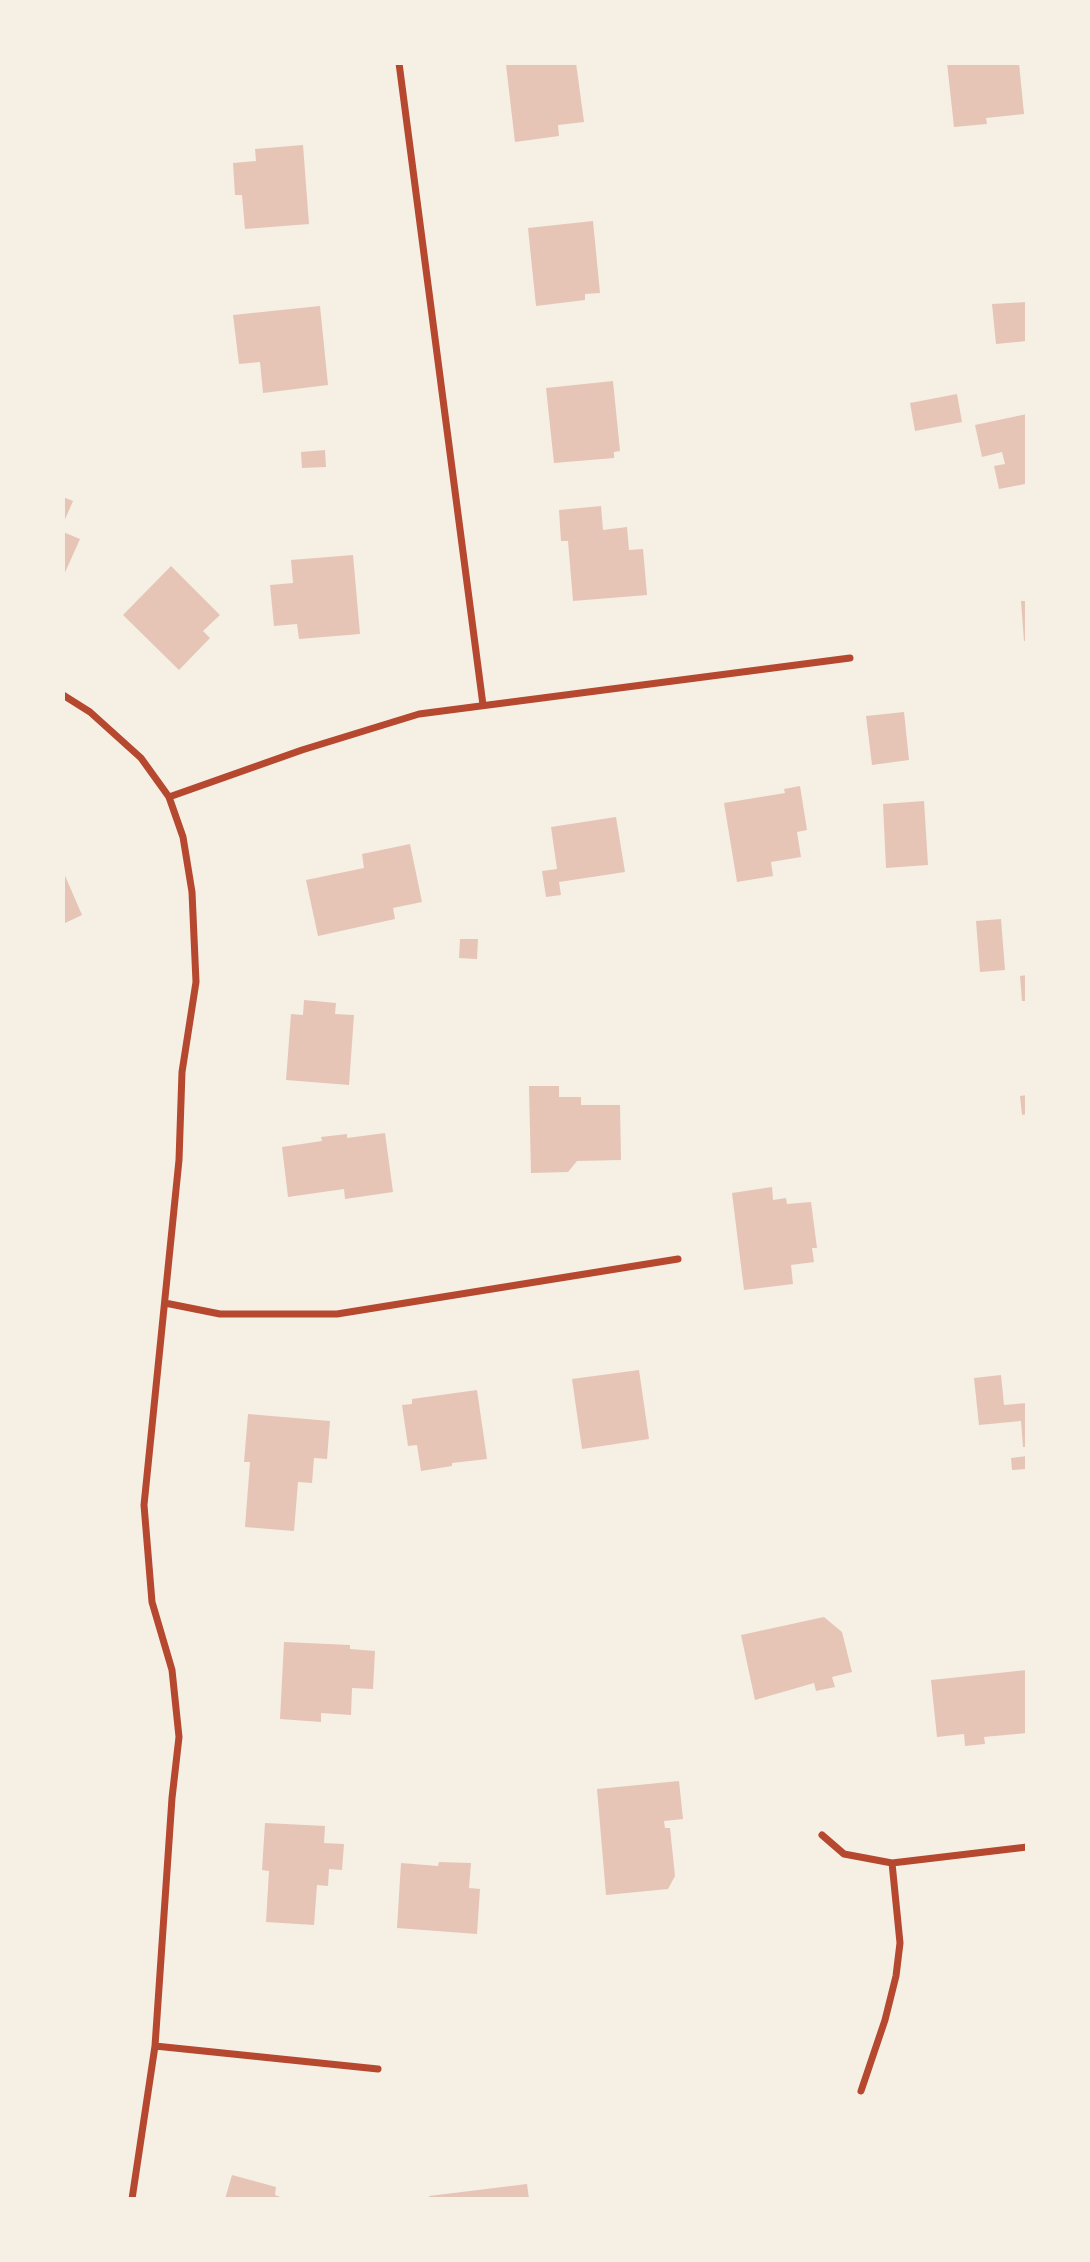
<!DOCTYPE html>
<style>
body{margin:0}
#map{position:relative;width:1090px;height:2262px;overflow:hidden;background:#f6efe4;font-family:Rubik,sans-serif}
canvas{display:block}
.frame{position:absolute;inset:0;border:65px solid #f6efe4;pointer-events:none}
</style>
<div id="map">
<canvas width="1090" height="2262"></canvas>
<div class="frame"></div>
</div>
<script>
const ctx = document.querySelector('canvas').getContext('2d');
ctx.lineJoin = 'round';
function fill(path, color) {
  ctx.fillStyle = color;
  ctx.fill(path, 'evenodd');
}
function poly(rows) {
  const path = new Path2D();
  for (const r of rows) {
    path.moveTo(r[0], r[1]);
    for (let i = 2; i < r.length; i += 2) path.lineTo(r[i], r[i + 1]);
  }
  return path;
}
function strokePath(path, color, width, dash) {
  ctx.strokeStyle = color;
  ctx.lineWidth = width;
  ctx.lineCap = dash ? 'butt' : 'round';
  ctx.setLineDash(dash || []);
  ctx.stroke(path);
}
const building = poly([
 [521,63,576,63,584,122,558,125,559,136,515,142,506,65],
 [947,63,1019,63,1024,114,986,118,987,124,954,127],
 [303,145,309,224,245,229,242,195,235,195,233,163,256,161,255,149],
 [593,221,600,293,585,294,585,300,536,306,528,228],
 [1027,302,1027,341,996,344,992,304],
 [320,306,328,385,263,393,260,362,239,364,233,315],
 [613,381,620,451,614,452,614,458,554,463,546,388],
 [957,394,962,422,915,431,910,403],
 [1027,414,1027,489,1025,484,999,489,994,466,1005,464,1002,452,982,457,975,425],
 [325,450,326,467,302,468,301,452],
 [63,497,73,501,63,524],
 [601,506,603,530,627,527,629,550,643,549,647,595,573,601,568,541,561,541,559,510],
 [63,532,80,539,63,577],
 [353,555,360,634,299,639,297,624,274,626,270,585,293,583,291,560],
 [171,566,220,615,203,631,210,638,179,670,123,615],
 [1021,601,1027,601,1027,640,1024,641],
 [904,712,909,760,872,765,866,716],
 [800,786,807,830,797,832,801,857,771,862,773,876,737,882,724,803,785,793,784,789],
 [924,801,928,865,886,868,883,804],
 [616,817,625,872,559,882,561,895,546,897,542,871,557,869,551,827],
 [410,844,422,902,393,908,395,919,318,936,306,880,364,868,362,854],
 [63,871,82,915,63,924],
 [1001,919,1005,970,980,972,976,921],
 [460,939,478,939,477,959,459,958],
 [1027,975,1027,1001,1022,1001,1020,976],
 [304,1000,336,1003,335,1014,354,1015,349,1085,286,1080,291,1014,303,1015],
 [529,1086,559,1086,559,1097,581,1097,581,1105,620,1105,621,1160,577,1161,568,1172,531,1173],
 [1027,1095,1027,1114,1022,1115,1020,1096],
 [385,1133,393,1192,345,1199,344,1189,288,1197,282,1147,322,1141,321,1137,347,1134,347,1138],
 [772,1187,773,1200,786,1198,787,1204,811,1202,817,1248,812,1248,814,1262,791,1265,793,1284,744,1290,732,1193],
 [639,1370,649,1439,582,1449,572,1379],
 [1001,1375,1004,1405,1027,1403,1027,1447,1023,1447,1021,1421,979,1425,974,1378],
 [477,1390,487,1459,452,1463,452,1466,421,1471,417,1445,408,1446,402,1405,412,1404,412,1399],
 [248,1414,330,1421,327,1459,314,1458,312,1483,298,1482,294,1531,245,1527,250,1462,244,1462],
 [1027,1456,1027,1469,1012,1470,1011,1458],
 [824,1617,842,1632,852,1672,832,1677,835,1687,816,1691,814,1683,755,1700,741,1635],
 [284,1642,350,1645,350,1649,375,1651,373,1689,352,1688,351,1715,321,1713,321,1722,280,1719],
 [1027,1670,1027,1733,984,1737,985,1744,965,1746,964,1734,937,1737,931,1680],
 [679,1781,683,1819,664,1821,665,1828,670,1828,675,1876,668,1889,606,1895,597,1789],
 [265,1823,325,1826,324,1843,344,1844,342,1870,329,1869,328,1886,317,1885,314,1925,266,1922,269,1871,262,1870],
 [439,1862,471,1863,469,1888,480,1889,477,1934,397,1928,401,1863,438,1866],
 [232,2175,276,2187,275,2195,286,2199,225,2199],
 [527,2184,529,2199,430,2199,429,2196]
]);
const minor = poly([
 [399,63,483,705],
 [63,695,90,712,141,758,169,797,183,837,192,892,196,982,182,1072,179,1160,144,1505,152,1602,172,1670,179,1737,172,1798,155,2046,132,2199],
 [169,797,302,750,419,714,850,658],
 [165,1303,220,1314,337,1314,678,1259],
 [822,1835,844,1854,892,1863,1027,1847],
 [155,2046,378,2069],
 [861,2091,885,2020,896,1976,900,1943,892,1863]
]);
fill(building, '#e6c5b7');
strokePath(minor, '#b5482f', 7);
</script>
